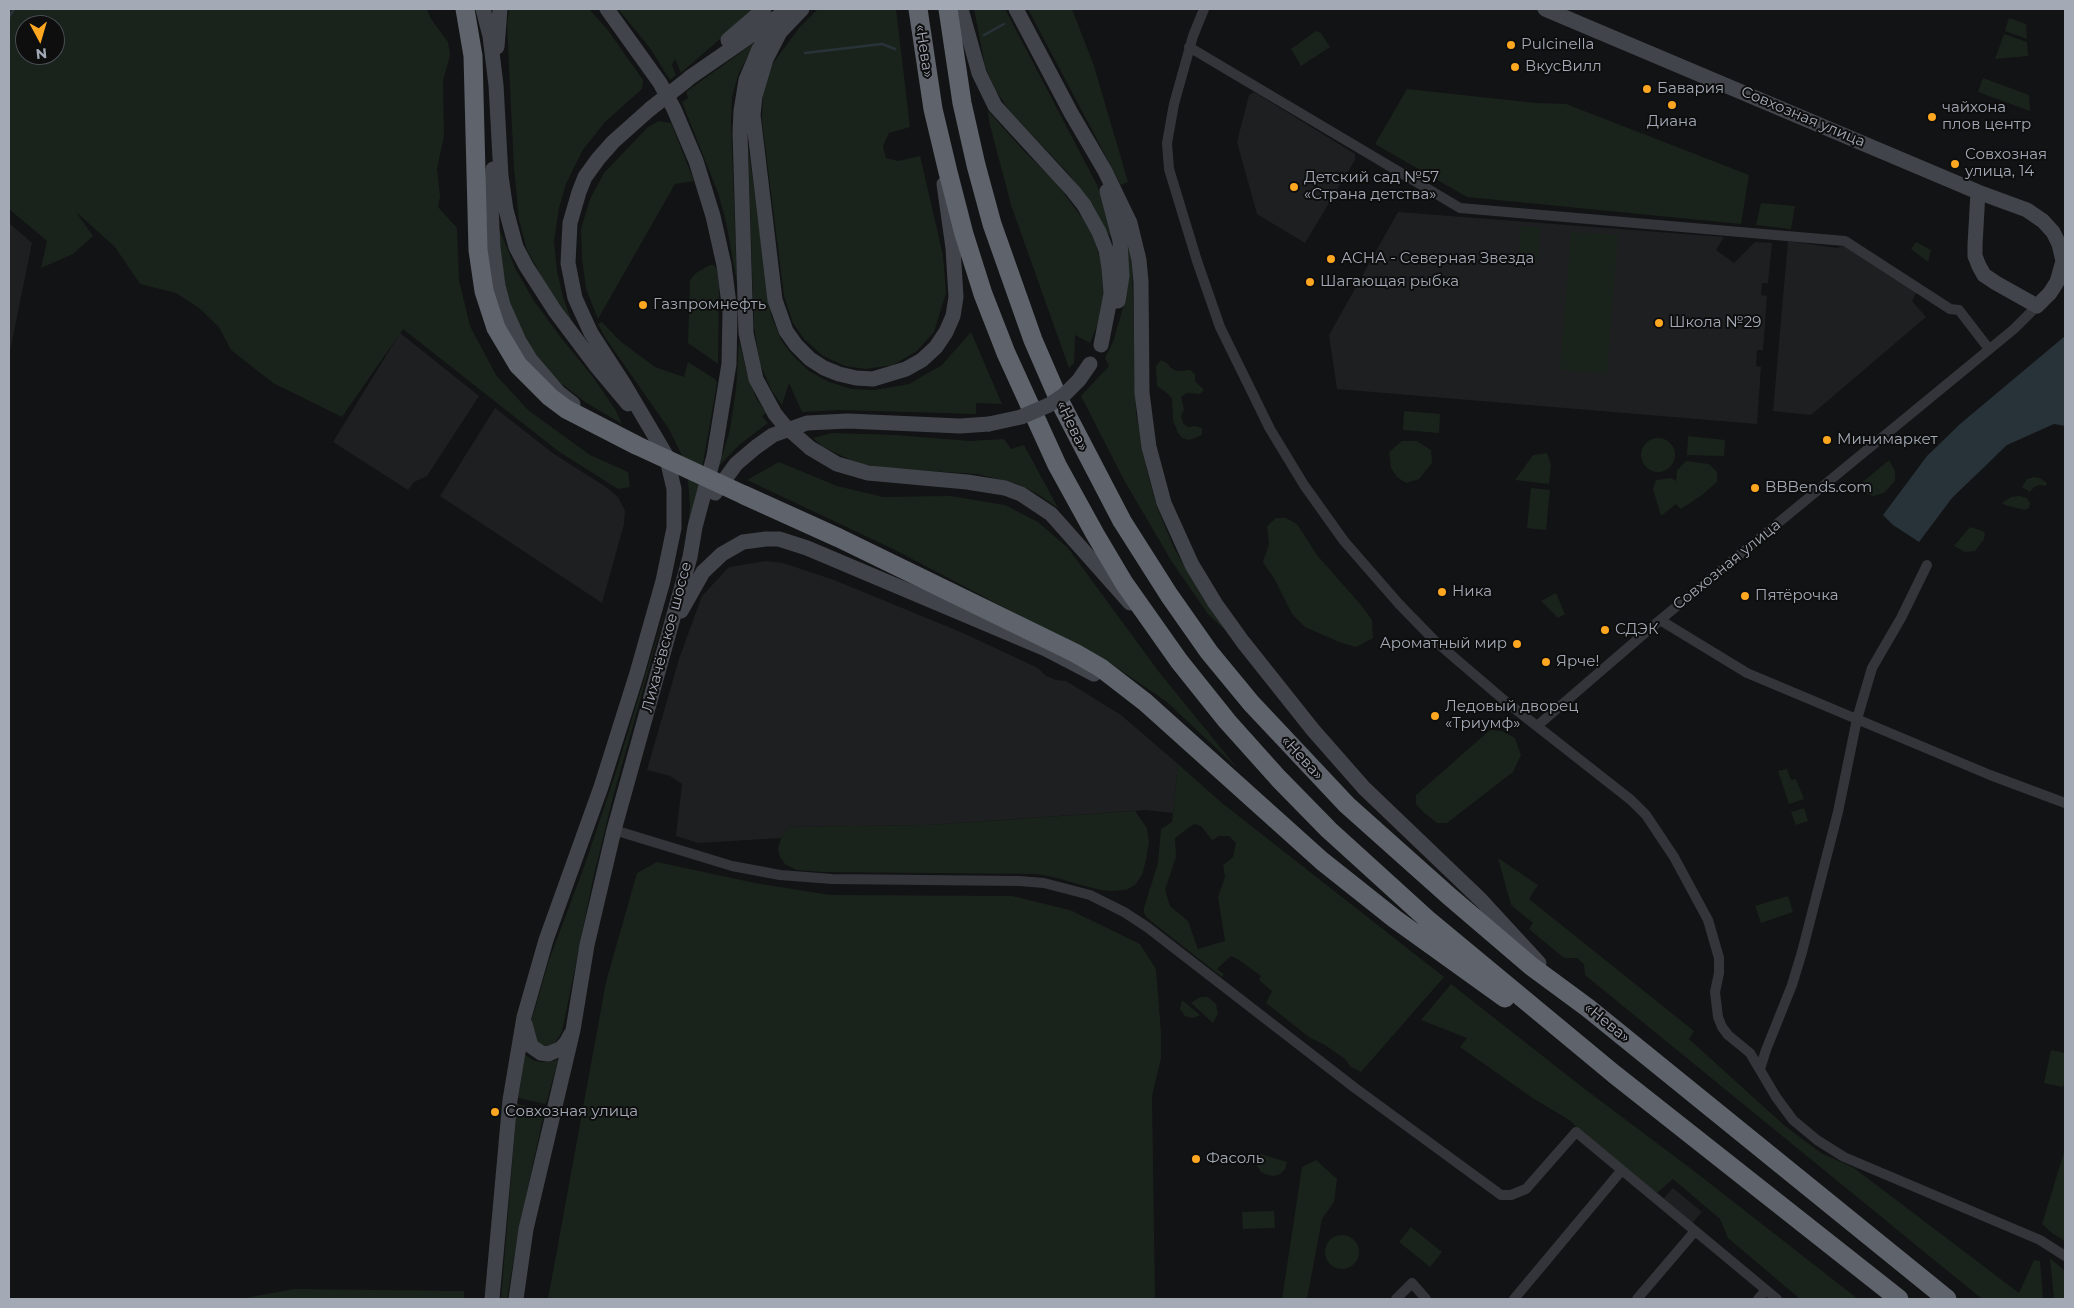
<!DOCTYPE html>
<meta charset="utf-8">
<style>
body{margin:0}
#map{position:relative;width:2074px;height:1308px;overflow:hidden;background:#121314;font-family:Montserrat,sans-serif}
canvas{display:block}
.frame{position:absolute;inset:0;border:10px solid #a3aab6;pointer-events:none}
.north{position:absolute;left:15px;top:15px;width:50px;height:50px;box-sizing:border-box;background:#0e0e0f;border:1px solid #4a4c52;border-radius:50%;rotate:174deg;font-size:14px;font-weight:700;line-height:20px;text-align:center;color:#a3aab6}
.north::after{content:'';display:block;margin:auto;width:18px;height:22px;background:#ffa720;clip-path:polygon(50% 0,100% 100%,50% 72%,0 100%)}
</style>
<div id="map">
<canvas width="2074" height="1308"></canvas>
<div class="frame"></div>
<div class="north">N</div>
</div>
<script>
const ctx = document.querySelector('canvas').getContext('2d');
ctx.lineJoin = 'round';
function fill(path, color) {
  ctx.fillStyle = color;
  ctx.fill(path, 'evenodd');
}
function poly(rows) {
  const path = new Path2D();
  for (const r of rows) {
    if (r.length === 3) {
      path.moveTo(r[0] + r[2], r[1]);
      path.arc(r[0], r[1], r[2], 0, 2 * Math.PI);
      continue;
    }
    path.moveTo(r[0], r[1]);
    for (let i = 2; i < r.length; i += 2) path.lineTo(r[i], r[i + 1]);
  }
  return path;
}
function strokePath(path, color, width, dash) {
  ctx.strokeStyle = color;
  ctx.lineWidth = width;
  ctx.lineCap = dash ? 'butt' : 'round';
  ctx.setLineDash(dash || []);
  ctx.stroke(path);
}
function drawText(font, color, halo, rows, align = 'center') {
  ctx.font = font + ' Montserrat,sans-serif';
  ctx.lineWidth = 4;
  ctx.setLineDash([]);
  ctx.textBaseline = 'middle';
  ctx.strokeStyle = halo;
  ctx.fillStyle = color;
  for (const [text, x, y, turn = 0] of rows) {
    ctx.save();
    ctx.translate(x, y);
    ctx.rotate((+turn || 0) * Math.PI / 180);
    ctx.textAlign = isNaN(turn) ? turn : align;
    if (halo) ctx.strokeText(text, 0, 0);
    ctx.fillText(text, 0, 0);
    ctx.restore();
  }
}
const built = poly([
 [1254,92,1355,154,1355,160,1305,243,1257,214,1237,142,1249,95],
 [1398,212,1724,237,1716,250,1734,263,1755,242,1772,243,1768,283,1762,283,1761,295,1767,296,1763,350,1757,350,1756,366,1761,367,1757,424,1337,389,1329,335],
 [9,223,32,243,9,356],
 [1788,241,1837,248,1842,246,1851,247,1917,291,1912,301,1926,317,1811,415,1773,411],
 [400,333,479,396,427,476,414,482,408,490,333,442],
 [495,408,554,454,606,487,618,497,625,511,624,524,602,603,440,496],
 [766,561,783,563,834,580,963,633,1038,668,1046,676,1056,680,1066,681,1121,715,1178,764,1173,813,1146,810,928,825,788,827,781,838,698,843,676,836,682,784,670,776,647,770,679,659,702,596,729,567],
 [1673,1188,1702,1212,1692,1223,1663,1199]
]);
const green = poly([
 [9,9,427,9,431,19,448,42,450,55,443,81,444,136,437,169,440,196,438,207,457,228,459,280,470,326,496,375,528,410,590,455,628,472,630,487,618,489,558,451,403,329,342,417,273,383,231,350,219,327,199,308,176,293,140,284,115,247,76,212,93,236,73,254,41,268,47,241,9,209],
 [25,25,55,25,55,55,25,55],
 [509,9,589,9,607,29,643,80,642,89,605,122,582,151,566,184,559,208,554,241,557,271,563,297,572,322,544,281,527,250,519,220,514,168,507,25],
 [618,9,754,9,681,73,675,59,672,65,676,75,670,80,650,48],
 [818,9,896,9,910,127,889,133,883,146,886,158,898,161,920,156,943,255,946,293,934,332,917,351,893,365,866,369,845,366,823,356,804,339,793,323,784,296,762,121,763,94,771,66,799,28],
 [974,9,1005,9,1097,185,1109,217,1112,237,1108,234,1093,205,1067,172,1008,109,995,89,985,66],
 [1028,9,1072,9,1094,66,1128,182,1121,185],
 [2009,18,2026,24,2027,39,2005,31],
 [1316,31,1321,33,1330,47,1301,66,1291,49],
 [2004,34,2027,42,2028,56,1995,59],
 [755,42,738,75,732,97,731,121,737,283,726,222,718,193,682,102,688,98,686,92],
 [1983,78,2029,95,2030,111,1978,92],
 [1407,89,1536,103,1566,104,1749,175,1741,224,1467,197,1375,144],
 [989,112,1025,152,1054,180,1083,219,1094,238,1102,266,1103,297,1097,326,1090,343,1075,335,1074,363,1069,368,1011,205,990,125,988,113],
 [659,121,671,123,694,181,675,184,598,319,586,289,582,258,581,229,590,199,604,173,648,127],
 [748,145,771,315,781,340,794,357,809,371,829,382,852,389,875,390,909,384,942,365,971,332,1002,404,976,403,976,414,839,410,802,412,789,383,782,405,772,391,760,364,754,327],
 [1761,203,1795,206,1791,229,1756,225],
 [1121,215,1132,262,1136,413,1147,471,1157,507,1174,548,1202,597,1227,632,1208,614,1172,562,1124,480,1081,396,1109,366,1105,358,1113,342,1125,301],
 [497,223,515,268,534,301,562,339,593,377,615,409,622,424,585,402,558,381,535,355,510,308,500,259],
 [1521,226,1540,227,1538,261,1518,260],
 [1571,232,1618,235,1607,374,1560,370],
 [1916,242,1931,250,1928,262,1911,249],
 [710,265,714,265,717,269,719,287,718,364,688,343,690,280,696,273],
 [602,322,620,341,655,367,684,377,688,362,715,379,717,383,698,492,687,534,690,507,687,466,669,429,606,339,598,324],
 [739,341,747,373,756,398,766,413,762,416,768,423,739,445,719,466,730,430,736,389],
 [1161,360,1167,363,1171,368,1177,371,1190,370,1195,374,1195,381,1204,390,1200,394,1187,393,1181,397,1184,410,1181,416,1183,423,1188,427,1195,426,1202,428,1202,435,1189,440,1182,438,1178,433,1173,420,1172,399,1168,394,1157,386,1156,366],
 [1404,411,1440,414,1439,433,1403,430],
 [832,433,895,435,970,441,1004,439,1011,449,1024,445,1058,508,1036,493,1015,483,977,474,885,468,857,463,823,447,813,438],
 [1688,436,1725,440,1724,456,1687,455],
 [1658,455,17],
 [1402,441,1417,441,1431,450,1432,463,1419,479,1406,483,1397,477,1391,468,1389,452],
 [1547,453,1551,465,1549,484,1515,480,1533,455],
 [1889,460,1895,471,1895,481,1884,493,1873,496,1865,493,1858,486],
 [1686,461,1709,464,1717,472,1717,482,1702,495,1681,509,1676,504,1661,516,1653,489,1656,480,1671,478,1676,481,1677,470],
 [779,462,837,486,883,497,951,496,1005,505,1038,522,1068,548,1159,672,1238,769,1167,702,1110,663,893,549,747,480],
 [2034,477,2040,478,2047,483,2046,486,2039,485,2034,487,2030,492,2022,487,2027,479],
 [1531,488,1550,490,1546,530,1527,528],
 [2019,496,2027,498,2030,503,2029,508,2025,510,2005,505,2002,503,2011,497],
 [1276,518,1286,518,1297,524,1317,555,1361,605,1372,620,1373,638,1356,647,1339,642,1305,627,1292,614,1275,580,1263,562,1269,544,1267,526],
 [1970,527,1985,532,1984,539,1975,551,1965,552,1954,546],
 [1556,593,1565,614,1558,618,1541,601],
 [670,594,614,793,593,879,562,1032,555,1043,548,1047,542,1046,538,1044,530,1026,549,960,584,867,615,775],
 [1490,730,1502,731,1515,738,1521,755,1513,772,1447,823,1437,823,1422,811,1416,804,1416,795],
 [1178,764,1222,803,1444,977,1361,1072,1351,1067,1345,1059,1325,1045,1310,1038,1266,1003,1272,991,1259,980,1261,976,1239,960,1231,956,1217,969,1224,974,1222,977,1147,918,1144,913,1144,908,1158,863,1161,829,1172,822],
 [1194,824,1201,826,1212,840,1219,836,1229,836,1236,843,1233,857,1223,865,1225,877,1218,897,1225,941,1198,949,1188,921,1170,906,1165,890,1176,857,1175,838],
 [1787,769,1791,780,1796,779,1804,799,1789,804,1778,771],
 [1804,808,1808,821,1796,825,1791,812],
 [1135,811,1147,828,1149,842,1146,860,1142,875,1135,885,1126,890,1113,891,1100,890,1053,877,1037,874,823,872,796,870,785,864,780,857,778,849,781,838,788,827,928,825],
 [1498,858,1538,885,1529,899,1694,1031,1689,1039,1785,1126,1821,1153,1854,1168,2019,1293,2034,1260,2040,1261,2043,1299,1982,1299,1585,975,1584,964,1577,958,1564,958,1529,929,1533,923,1511,905],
 [657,862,755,883,830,895,1012,896,1070,910,1140,944,1156,969,1161,1033,1161,1058,1152,1096,1155,1299,548,1299,606,982,637,873],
 [1788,896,1793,912,1761,923,1755,906],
 [1451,984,1586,1090,1694,1171,1858,1299,1800,1299,1728,1238,1720,1219,1673,1179,1657,1193,1580,1131,1571,1121,1534,1099,1460,1047,1467,1038,1421,1020],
 [1203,997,1208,997,1216,1004,1218,1014,1213,1023,1191,1003,1198,998],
 [1182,1000,1200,1015,1193,1018,1185,1016,1180,1009],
 [2051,1050,2065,1053,2065,1078,2063,1087,2044,1083],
 [525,1055,535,1061,543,1062,558,1060,546,1104,518,1098],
 [517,1104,545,1109,519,1228,507,1299,501,1299],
 [2065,1149,2065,1241,2052,1233,2042,1224],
 [1258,1153,1287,1162,1285,1169,1280,1174,1274,1176,1267,1175,1261,1172,1257,1166,1256,1159],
 [1316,1160,1337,1179,1334,1202,1322,1219,1307,1299,1282,1299,1302,1167],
 [1274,1211,1275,1228,1243,1229,1242,1212],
 [1411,1227,1442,1252,1430,1267,1399,1242],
 [1342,1252,17],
 [2050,1258,2065,1271,2065,1299,2054,1299],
 [294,1289,464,1291,464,1299,240,1299]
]);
const water = poly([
 [2065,336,2065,426,2054,424,2007,445,1952,498,1919,542,1893,525,1883,515,1927,456,1960,424]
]);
const stream = poly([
 [9,17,14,9],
 [984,35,1004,24],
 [805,53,882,44,895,49]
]);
const street = poly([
 [1204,9,1193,36,1174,104,1167,143,1169,169,1197,261,1220,327,1270,429,1304,485,1344,541,1399,604,1435,641,1505,701,1631,800,1646,815,1674,857,1708,920,1719,958,1719,973,1715,992,1718,1017,1722,1027,1728,1035,1750,1053,1776,1097,1793,1120,1817,1140,1844,1157,2040,1240,2065,1256],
 [1189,47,1460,208,1845,241,1950,309,1959,310,1989,349],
 [1660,620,1747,673,1990,775,2065,803],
 [1537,726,1660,620,2014,329,2037,306],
 [614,830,732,866,780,875,832,879,1019,881,1044,883,1090,895,1124,912,1147,927,1355,1088,1501,1195,1511,1195,1526,1189,1576,1132,1777,1299],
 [1760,1069,1766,1050,1792,985,1802,952,1838,812,1857,719,1872,668,1901,618,1927,565],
 [1396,1299,1412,1283,1426,1299],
 [1514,1299,1621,1171],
 [1637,1299,1695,1231],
 [1758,1299,1766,1290]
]);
const secondary = poly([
 [483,9,490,36,496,85,501,176,506,210,516,247,526,266,555,311,597,367,628,404],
 [802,9,780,32,766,59,755,96,753,115,775,300,786,331,796,345,810,359,824,368,839,374,856,378,873,379,906,369,922,360,936,347,946,332,953,316,956,297,953,248,944,184],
 [961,9,979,73,995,106,1073,191,1084,205,1099,232,1106,250,1109,268,1111,294,1101,345],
 [1016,9,1071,113,1105,171,1130,223,1139,260,1141,282,1142,393,1149,447,1164,503,1192,565,1215,603,1243,642,1313,730,1364,788,1481,900,1539,963],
 [1545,9,1978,192,2027,210,2043,221,2053,232,2059,244,2063,261,2057,282,2050,293,2037,306,1996,283,1984,275,1979,266,1975,256,1975,245,1978,192],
 [771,31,759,49,746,80,741,111,740,132,746,333,756,379,775,414],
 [728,40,764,9],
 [497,47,500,9],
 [689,78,789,9],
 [493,169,491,207,493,248,498,286,503,305,519,341,530,359,559,393,573,404],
 [1107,191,1120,241,1122,276,1118,301],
 [810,448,837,464,868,473,967,482,1005,488,1021,494,1051,514,1130,603],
 [715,493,736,464,756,447,773,435,807,423,848,421,960,426,989,424],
 [681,611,703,572,722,554,743,542,766,539,779,539,807,548,1046,649,1094,674],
 [525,1024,531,1046,541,1053,548,1054,560,1049,566,1043,571,1034],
 [492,1299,510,1100,524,1017,546,940,601,787,637,673,663,581,674,528,674,489,666,455,624,384,591,333,575,298,568,263,570,223,579,192,585,177,598,159,613,142,650,109],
 [516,1299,526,1229,573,1030,587,945,614,830,690,557,695,527,714,456,729,364,730,312,724,265,713,216,696,161,674,109,660,83,607,9]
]);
const highway = poly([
 [465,9,473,56,478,250,484,291,496,328,518,365,550,397,566,409,636,445],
 [918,9,933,109,948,172,964,234,983,294,1006,353,1057,465,1095,534,1124,583,1179,661,1227,721,1279,779,1329,830,1427,919,1614,1074,1899,1299],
 [948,9,962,103,976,165,992,224,1033,340,1059,400,1122,521,1169,595,1209,652,1251,703,1347,805,1449,896,1531,966,1588,1008,1947,1299],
 [744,495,839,538,987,610,1075,653,1101,668,1145,702,1322,861,1395,919,1505,998]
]);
const secondaryBridge = poly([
 [650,109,687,80],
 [775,414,784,425,810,448],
 [989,424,1021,417,1049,405,1064,395,1079,380,1090,364]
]);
const highwayBridge = poly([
 [636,445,744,495]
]);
const markers = [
 [1511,45,5,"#ffa720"],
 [1515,67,5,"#ffa720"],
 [1647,89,5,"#ffa720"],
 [1672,105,5,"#ffa720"],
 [1932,117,5,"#ffa720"],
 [1955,164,5,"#ffa720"],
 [1294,187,5,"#ffa720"],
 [1331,259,5,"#ffa720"],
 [1310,282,5,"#ffa720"],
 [643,305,5,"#ffa720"],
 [1659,323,5,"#ffa720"],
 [1827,440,5,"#ffa720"],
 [1755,488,5,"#ffa720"],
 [1442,592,5,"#ffa720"],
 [1745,596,5,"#ffa720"],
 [1605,630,5,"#ffa720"],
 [1517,644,5,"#ffa720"],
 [1546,662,5,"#ffa720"],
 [1435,716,5,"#ffa720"],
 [495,1112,5,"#ffa720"],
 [1196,1159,5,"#ffa720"]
];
const poiNames = [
 ["Pulcinella",1521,45],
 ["ВкусВилл",1525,67],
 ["Бавария",1657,89],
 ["чайхона",1942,108],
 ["плов центр",1942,125],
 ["Диана",1672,122,"center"],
 ["Совхозная",1965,155],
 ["улица, 14",1965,172],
 ["Детский сад №57",1304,178],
 ["«Страна детства»",1304,195],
 ["АСНА - Северная Звезда",1341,259],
 ["Шагающая рыбка",1320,282],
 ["Газпромнефть",653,305],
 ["Школа №29",1669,323],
 ["Минимаркет",1837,440],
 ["BBBends.com",1765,488],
 ["Ника",1452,592],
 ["Пятёрочка",1755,596],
 ["СДЭК",1615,630],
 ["Ароматный мир",1507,644,"right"],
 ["Ярче!",1556,662],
 ["Ледовый дворец",1445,707],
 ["«Триумф»",1445,724],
 ["Совхозная улица",505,1112],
 ["Фасоль",1206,1159]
];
const streetNames = [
 ["«Нева»",924,51,81],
 ["Совхозная улица",1803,117,23],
 ["«Нева»",1072,426,64],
 ["Совхозная улица",1727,565,-39],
 ["Лихачёвское шоссе",667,637,-75],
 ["«Нева»",1302,758,47],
 ["«Нева»",1607,1023,39]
];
fill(built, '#1e1f21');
fill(green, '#1a231b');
fill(water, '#283239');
strokePath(stream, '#283239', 2.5);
strokePath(street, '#33353a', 10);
strokePath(secondary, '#41444a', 15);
strokePath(highway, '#5f636b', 19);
strokePath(secondaryBridge, '#41444a', 15);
strokePath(highwayBridge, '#5f636b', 19);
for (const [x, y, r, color] of markers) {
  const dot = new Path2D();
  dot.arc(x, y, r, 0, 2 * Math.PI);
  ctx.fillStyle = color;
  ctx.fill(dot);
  strokePath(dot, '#0e0e0f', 2);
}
drawText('15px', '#a3aab6', '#0e0e0f', poiNames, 'left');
drawText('15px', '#a3aab6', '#0e0e0f', streetNames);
</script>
